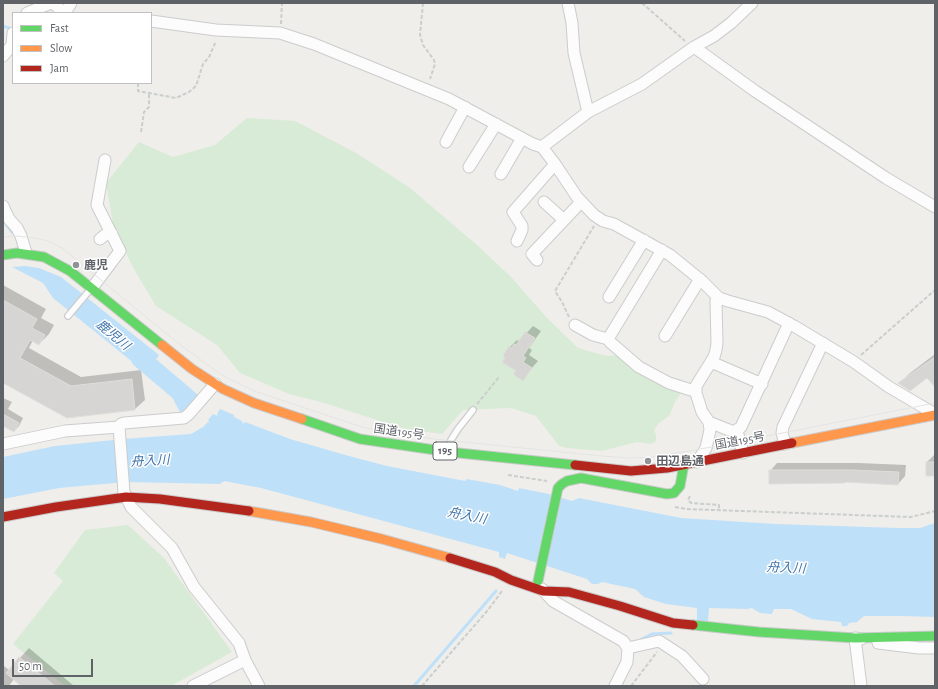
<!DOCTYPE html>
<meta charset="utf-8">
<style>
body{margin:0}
#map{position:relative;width:938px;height:689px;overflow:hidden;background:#efeeea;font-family:"Alegreya Sans",sans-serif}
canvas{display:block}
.frame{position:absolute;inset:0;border:4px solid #5f6368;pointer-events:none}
.legend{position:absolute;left:12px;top:12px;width:140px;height:72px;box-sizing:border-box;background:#fff;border:1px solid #bfc1c3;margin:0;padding:5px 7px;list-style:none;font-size:12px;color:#5f6368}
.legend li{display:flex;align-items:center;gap:8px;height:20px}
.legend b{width:20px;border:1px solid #bfc1c3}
.scale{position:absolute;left:12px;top:659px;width:81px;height:18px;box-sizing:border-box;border:2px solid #5f6368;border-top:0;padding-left:5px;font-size:12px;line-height:14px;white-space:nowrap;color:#5f6368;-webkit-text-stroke:3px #fff;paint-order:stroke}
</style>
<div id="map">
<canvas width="938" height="689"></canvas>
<div class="frame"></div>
<ul class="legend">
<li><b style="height:5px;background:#63d668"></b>Fast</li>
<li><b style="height:5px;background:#ff974d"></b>Slow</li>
<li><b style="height:5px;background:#b3261e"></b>Jam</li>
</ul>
<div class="scale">50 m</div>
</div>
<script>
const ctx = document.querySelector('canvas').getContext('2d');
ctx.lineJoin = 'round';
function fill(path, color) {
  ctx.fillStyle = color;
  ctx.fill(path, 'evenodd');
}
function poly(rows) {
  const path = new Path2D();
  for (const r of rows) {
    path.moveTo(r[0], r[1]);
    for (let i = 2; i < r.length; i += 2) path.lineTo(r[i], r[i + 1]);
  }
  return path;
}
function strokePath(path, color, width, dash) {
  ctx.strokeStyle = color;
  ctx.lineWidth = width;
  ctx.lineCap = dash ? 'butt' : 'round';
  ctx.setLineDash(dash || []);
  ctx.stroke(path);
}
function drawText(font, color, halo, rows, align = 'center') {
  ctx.font = font + ' "Alegreya Sans","Noto Sans JP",sans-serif';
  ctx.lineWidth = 3;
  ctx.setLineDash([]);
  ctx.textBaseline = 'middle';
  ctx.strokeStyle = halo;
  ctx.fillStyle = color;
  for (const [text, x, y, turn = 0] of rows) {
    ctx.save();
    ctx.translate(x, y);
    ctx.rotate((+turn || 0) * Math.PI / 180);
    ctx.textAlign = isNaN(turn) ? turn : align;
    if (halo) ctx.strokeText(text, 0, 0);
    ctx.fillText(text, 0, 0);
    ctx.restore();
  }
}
const green = poly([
 [247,118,295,121,358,154,410,188,477,245,511,277,547,318,578,348,606,356,621,355,682,392,675,402,669,416,659,423,654,430,656,435,656,441,651,444,637,442,602,451,567,448,559,446,536,416,511,408,463,410,442,434,405,429,321,402,289,394,240,373,217,345,156,306,134,269,114,229,106,183,139,142,173,157,215,145],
 [128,525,164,558,232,652,171,686,65,686,13,644,63,581,54,573,85,530]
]);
const water = poly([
 [25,266,39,268,61,277,159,355,151,367,183,395,189,387,192,392,196,399,188,410,180,412,172,397,160,384,53,298,43,283,12,267],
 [220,409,234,415,234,417,242,421,243,424,245,422,290,439,349,456,387,466,465,481,467,479,500,485,518,491,519,488,549,494,572,501,579,498,681,518,775,524,899,528,920,528,935,523,935,617,902,616,864,616,857,622,849,623,847,626,842,626,841,622,812,619,791,609,774,609,772,614,760,613,752,608,747,609,709,608,708,622,697,620,697,608,666,604,644,597,635,589,602,582,598,584,592,584,587,579,507,553,505,559,499,557,499,552,261,488,224,481,220,484,126,482,59,488,3,499,3,457,55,446,123,439,191,434,203,427,208,422,210,423,208,420,213,414,218,416,217,414]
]);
const shadow = poly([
 [3,285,46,309,41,318,54,325,49,334,39,344,33,340,29,348,81,377,141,370,145,400,135,409,67,417,3,382],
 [533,326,541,331,529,348,532,350,529,355,538,361,522,379,510,347,517,340,518,341,522,338],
 [935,354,935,386,928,376,900,383,909,374],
 [3,398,12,402,8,409,23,418,19,426,14,431,3,426],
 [934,455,935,455,935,475,927,462],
 [777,463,859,463,906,465,905,476,898,484,846,481,845,482,770,471],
 [29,648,74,686,23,686,14,679,9,686,3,686,3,668,4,666,9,670]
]);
const stream = poly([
 [3,26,9,28],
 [6,224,12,232],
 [642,639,652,634,671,633],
 [414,686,496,591]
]);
const river = poly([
 [140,358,193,403]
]);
const building = poly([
 [3,300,37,319,32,328,45,335,39,345,30,340,20,358,71,386,132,379,135,410,67,418,3,383,3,300],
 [525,332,535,338,523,356,526,358,523,362,532,368,523,381,513,374,516,371,502,362,505,358,503,356,509,346,512,348,514,344,516,345,525,332],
 [935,357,935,387,927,378,910,391,898,383,935,357],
 [3,414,19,423,14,432,3,426,3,414],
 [926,462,935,462,935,476,926,476,926,462],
 [769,470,851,470,899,472,898,485,845,482,845,483,769,484,769,470],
 [19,657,55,686,21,686,6,673,19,657]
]);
const path = poly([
 [423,3,420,35,423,45,434,60,435,64,430,79],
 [642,3,685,41],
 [281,24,282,3],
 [138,83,138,91,176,98,189,92,196,86,203,64,209,57,216,41],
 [141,132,144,112,149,107,149,93],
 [569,317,562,302,555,291,594,226],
 [861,355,935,290],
 [477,404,499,377],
 [508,475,547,481],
 [690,496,688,500,691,503,719,505,719,510],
 [675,507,686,509,911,517,935,511],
 [422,686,488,610,502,591],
 [631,686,657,652]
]);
const lane = poly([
 [68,316,89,291],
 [449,449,451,440,458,429,473,410]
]);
const street = poly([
 [53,3,64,13],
 [568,3,572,23,574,53,588,112],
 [27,13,51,3],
 [65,13,71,3],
 [151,21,216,30,280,33,314,44,449,99,533,144,542,147],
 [694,47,755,91,886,178,935,207],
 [3,56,12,45,13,33],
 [446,142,465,107],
 [469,167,496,124],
 [501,174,522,138],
 [544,202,564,220],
 [3,206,9,219,17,228,21,236,26,253],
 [100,239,105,235,112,234],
 [517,241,522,230,522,226,513,212,555,164],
 [662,250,608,339,610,342,639,367,669,383,691,390,696,390],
 [537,260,532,254,581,202],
 [92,288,120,251,97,205,105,160],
 [609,297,644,240],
 [719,298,728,301,768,312,794,326,854,362,889,387,935,414],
 [575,325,593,335,608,339],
 [665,336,700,279],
 [711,362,762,384],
 [709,422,734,432,741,427,789,323],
 [119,427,124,492,131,507,172,548,194,587,239,643,245,660,259,686],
 [737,431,743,453],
 [3,444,65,431,119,427,121,424,124,423,184,418,189,414,215,384],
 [785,444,782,433,783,427,823,343],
 [697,462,706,448,710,430,709,422,702,412,696,393,696,386,714,357,716,350,717,343,716,301,719,298,702,281,670,255,614,224,603,221,594,215,577,197,555,164,542,147,588,112,642,84,694,47,714,36,731,23,752,3],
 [542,589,553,601,623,641,628,648,627,662,615,686],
 [878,643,919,648,935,648],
 [628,648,659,641,682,656,703,679],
 [193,686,245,660],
 [861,686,855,638,861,639]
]);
const fast = poly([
 [3,255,17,253,44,257,70,271,162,345],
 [302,419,360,439,449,452,575,465],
 [538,581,558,488,562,484,567,481,581,478,667,494,674,493,680,486,684,464],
 [693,625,759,632,855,638,935,636]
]);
const slow = poly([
 [162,345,192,369,223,389,254,403,302,419],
 [792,443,935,415],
 [249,511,311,522,382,539,450,558]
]);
const jam = poly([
 [575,465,631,471,667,468,792,443],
 [3,517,56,507,126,497,160,499,249,511],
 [450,558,495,572,511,580,543,591,569,592,620,606,673,623,693,625]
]);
const tram = poly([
 [3,237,16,236,35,238,48,241,62,248,179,344,219,373,229,379,257,392,362,427,382,431,434,439,601,456,631,458,652,457,706,448,935,403]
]);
const markers = [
 [76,265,4,"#919496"],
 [648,461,4,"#919496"]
];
const shields = [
 [445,451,24]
];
const shieldNames = [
 ["195",445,451]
];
const poiNames = [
 ["鹿児",84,265],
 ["田辺島通",656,461]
];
const streetNames = [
 ["国道195号",399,432,8],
 ["国道195号",740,441,-11]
];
const waterNames = [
 ["鹿児川",113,335,40],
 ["舟入川",150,461,-3],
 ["舟入川",467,516,11],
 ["舟入川",786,568,3]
];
fill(green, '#d8ebd6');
fill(water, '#bfe0f9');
fill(shadow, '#0003');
strokePath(stream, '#bfe0f9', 3);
strokePath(river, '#bfe0f9', 19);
fill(building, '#d6d5d3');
strokePath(building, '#deddd9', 1);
strokePath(lane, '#cbcccc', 8);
strokePath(street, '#cbcccc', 13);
strokePath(fast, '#cacacb', 11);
strokePath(slow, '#cacacb', 11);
strokePath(jam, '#cacacb', 11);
strokePath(path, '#cacfcc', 2, [4, 2]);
strokePath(lane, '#fdfcfc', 5.5);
strokePath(street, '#fdfcfc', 11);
strokePath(fast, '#63d668', 9);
strokePath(slow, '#ff974d', 9);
strokePath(jam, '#b3261e', 9);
strokePath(tram, '#e4e4e4', 1);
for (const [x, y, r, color] of markers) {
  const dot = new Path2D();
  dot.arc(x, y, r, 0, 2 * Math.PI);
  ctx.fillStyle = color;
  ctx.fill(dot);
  strokePath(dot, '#fff', 1.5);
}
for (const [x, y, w] of shields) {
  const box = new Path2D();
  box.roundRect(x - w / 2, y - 9, w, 18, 3);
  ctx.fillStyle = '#fff';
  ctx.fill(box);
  strokePath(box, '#5f6368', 1);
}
drawText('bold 11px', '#5f6368', null, shieldNames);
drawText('bold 12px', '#5f6368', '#fff', poiNames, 'left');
drawText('12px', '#5f6368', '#fff', streetNames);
drawText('italic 13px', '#4174aa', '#fff', waterNames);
</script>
